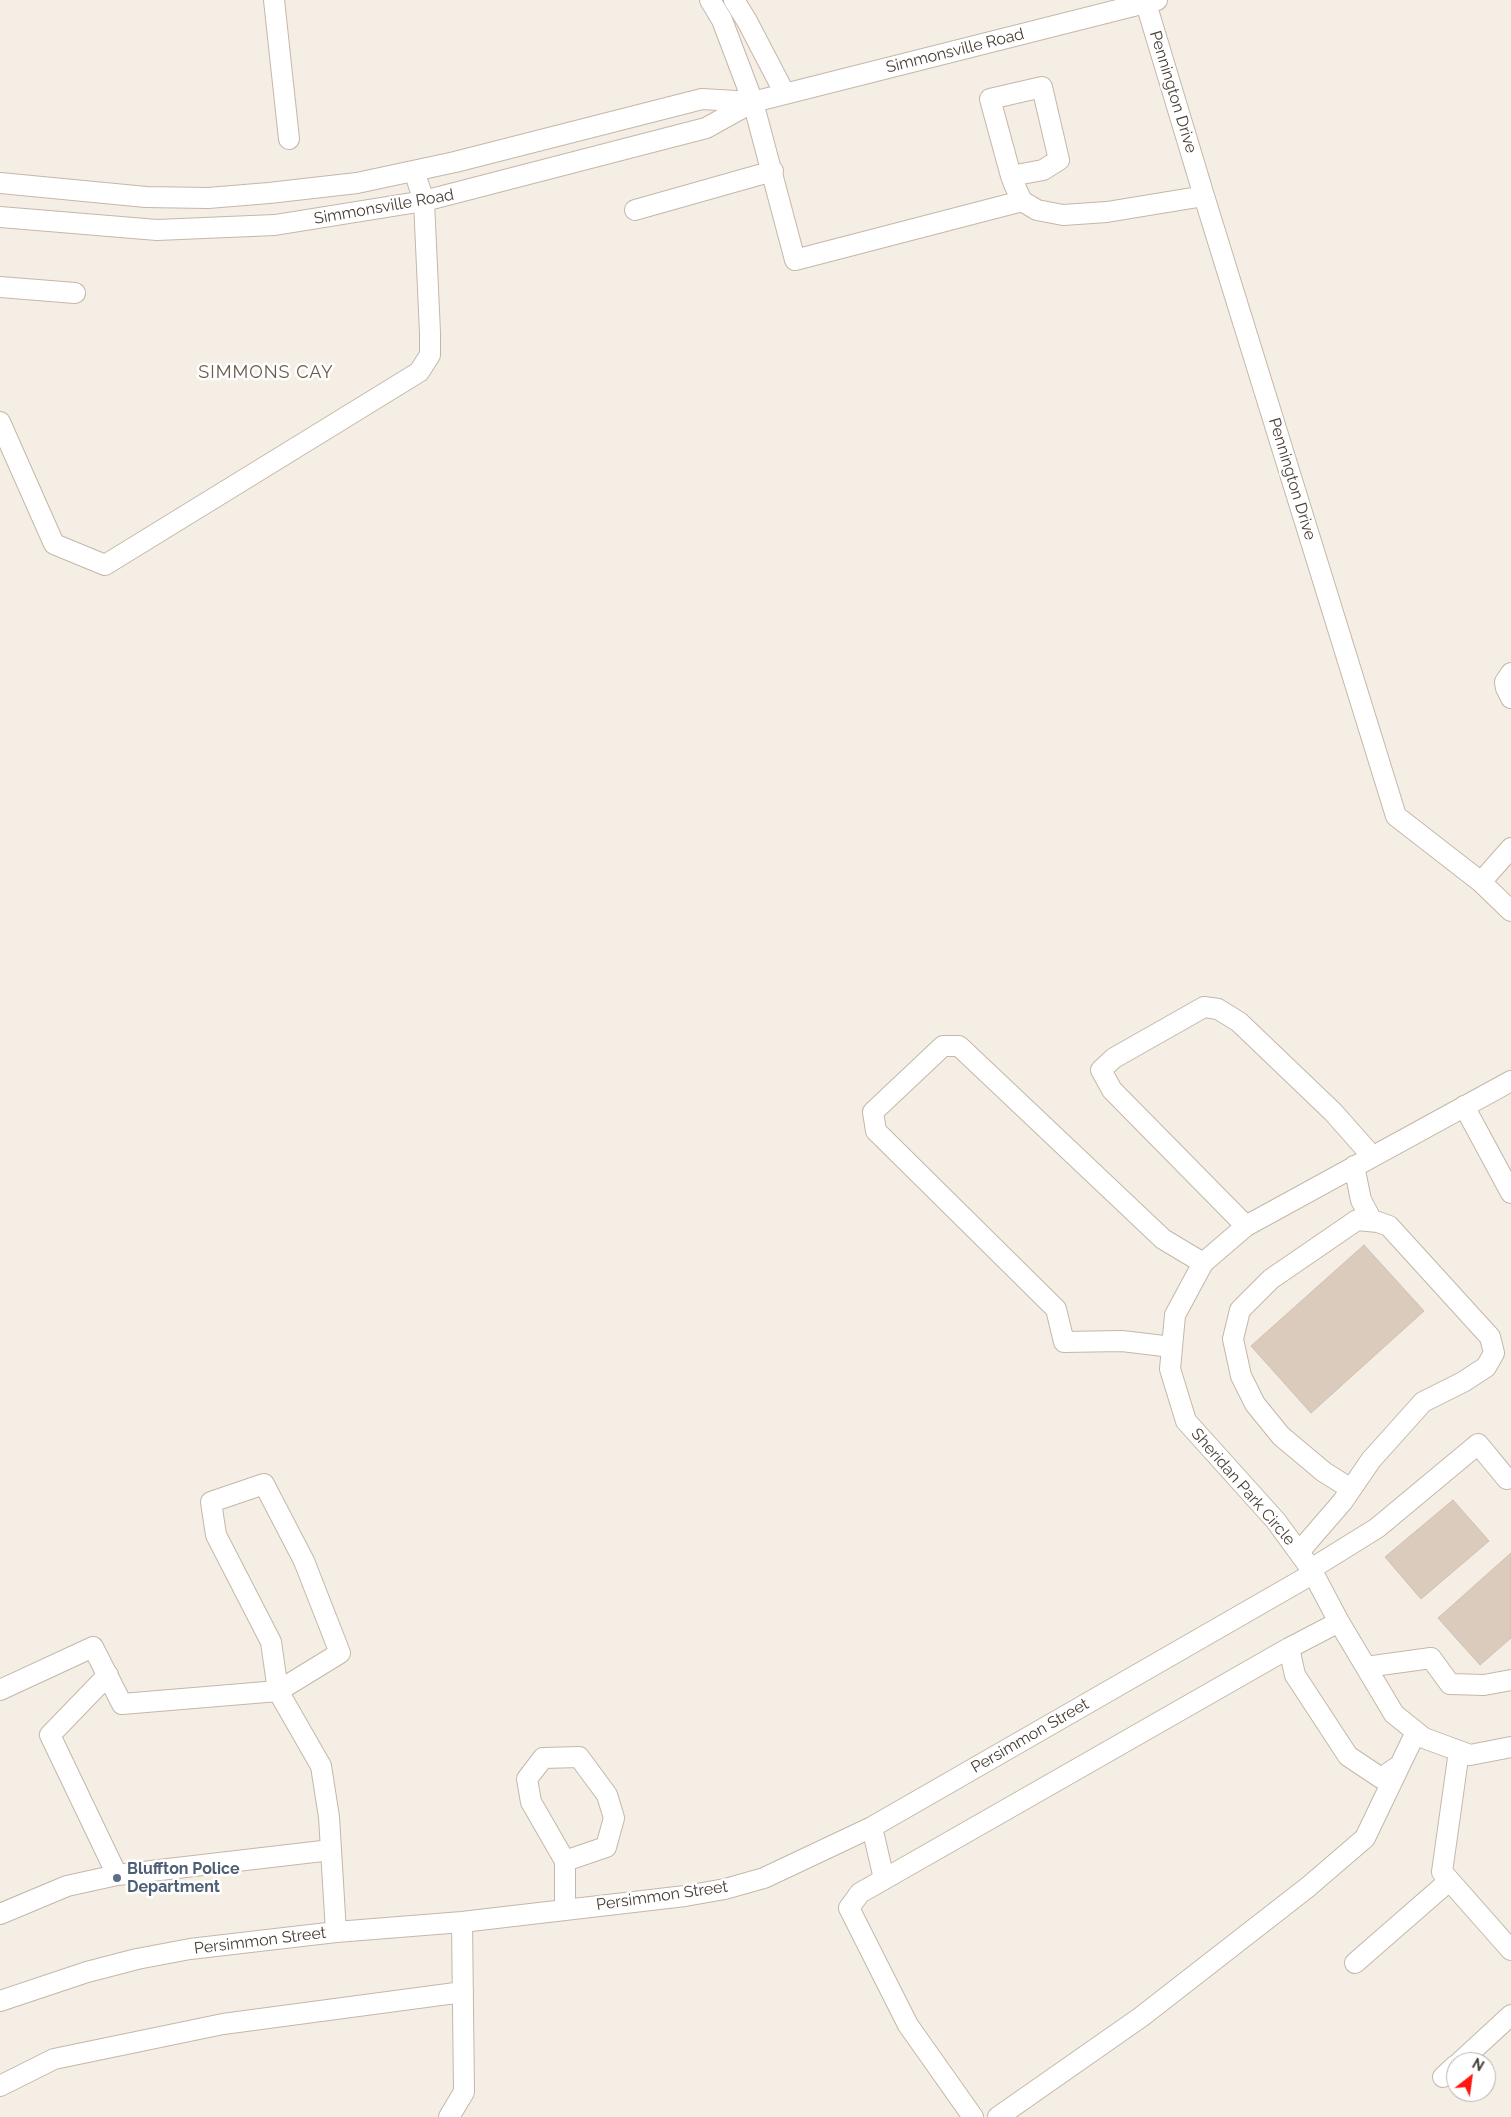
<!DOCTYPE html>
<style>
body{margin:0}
#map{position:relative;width:1511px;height:2117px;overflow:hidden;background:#f5eee5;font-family:Raleway,sans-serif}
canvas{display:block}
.north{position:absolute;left:1446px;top:2052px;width:50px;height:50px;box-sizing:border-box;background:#fff;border:1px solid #b6b1ae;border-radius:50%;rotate:30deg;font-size:14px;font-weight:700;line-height:20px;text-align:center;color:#483d34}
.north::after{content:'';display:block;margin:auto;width:18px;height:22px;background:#ff1811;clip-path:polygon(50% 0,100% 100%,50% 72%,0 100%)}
</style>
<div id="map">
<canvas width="1511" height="2117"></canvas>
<div class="north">N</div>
</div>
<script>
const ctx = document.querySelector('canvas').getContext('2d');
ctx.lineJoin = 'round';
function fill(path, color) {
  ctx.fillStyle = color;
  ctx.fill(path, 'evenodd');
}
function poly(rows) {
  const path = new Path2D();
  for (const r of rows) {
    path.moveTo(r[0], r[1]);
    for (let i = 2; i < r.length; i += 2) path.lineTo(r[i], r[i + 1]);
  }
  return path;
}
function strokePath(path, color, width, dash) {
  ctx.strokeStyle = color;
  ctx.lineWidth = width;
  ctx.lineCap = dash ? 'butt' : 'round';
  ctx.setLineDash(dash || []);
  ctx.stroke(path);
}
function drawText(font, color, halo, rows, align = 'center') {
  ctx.font = font + ' Raleway,sans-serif';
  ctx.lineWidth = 5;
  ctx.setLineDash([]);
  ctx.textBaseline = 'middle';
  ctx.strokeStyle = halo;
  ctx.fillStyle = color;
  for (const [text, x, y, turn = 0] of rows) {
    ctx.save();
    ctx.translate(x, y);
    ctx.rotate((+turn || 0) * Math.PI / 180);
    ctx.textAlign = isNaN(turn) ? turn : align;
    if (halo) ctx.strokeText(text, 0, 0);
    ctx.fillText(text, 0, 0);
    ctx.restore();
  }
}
const building = poly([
 [1364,1245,1424,1311,1311,1413,1251,1346,1364,1245],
 [1453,1500,1489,1541,1421,1599,1385,1557,1453,1500],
 [1511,1553,1511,1638,1480,1665,1438,1618,1511,1553]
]);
const minor = poly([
 [274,0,289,139],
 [710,0,722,20,753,102,795,260,1022,201],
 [734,0,747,21,785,94],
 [1145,0,1204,196,1396,816,1481,882,1511,911],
 [1011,176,1043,170,1059,160,1042,87,990,99,1011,176,1014,184,1022,201,1037,210,1063,215,1107,212,1204,196],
 [0,183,146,197,208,198,269,193,357,183,455,162,702,99,753,102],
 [635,210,773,171],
 [0,217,157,230,275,225,424,201,706,128,753,102,1157,0],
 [0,287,75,293],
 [0,422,54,544,105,565,419,372,430,355,430,333,424,201,414,171],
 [1511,673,1505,682,1506,688,1511,698],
 [1481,882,1511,848],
 [1511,1081,1246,1226,1203,1263,1175,1315,1170,1369,1186,1421,1276,1521,1311,1569,1339,1622,1394,1714,1424,1738,1470,1755,1511,1747],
 [1464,1106,1511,1193],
 [1354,1166,1361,1200,1372,1221],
 [1246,1226,1112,1090,1101,1070,1114,1058,1204,1007,1218,1009,1239,1022,1333,1112,1372,1156],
 [1172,1347,1122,1341,1064,1342,1056,1309,876,1131,873,1112,943,1046,959,1046,1163,1239,1203,1263],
 [1299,1552,1343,1501,1371,1460,1423,1402,1463,1382,1486,1367,1494,1353,1490,1337,1389,1226,1378,1222,1357,1220,1271,1279,1240,1310,1233,1339,1241,1376,1255,1404,1281,1436,1324,1472,1351,1489],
 [1311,1569,1377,1528,1478,1444,1507,1479],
 [1289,1648,1295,1675,1348,1756,1381,1778,1400,1765,1416,1732],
 [1366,1667,1431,1658,1450,1684,1484,1685,1511,1680],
 [108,1675,50,1735,117,1875],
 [0,1690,93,1647,122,1704,278,1691,340,1653,304,1561,264,1484,211,1502,216,1535,271,1642,278,1691,321,1766,329,1817,336,1932],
 [1459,1751,1442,1872,1511,1950],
 [872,1827,884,1879],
 [565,1910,565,1861,531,1802,527,1779,543,1758,579,1757,607,1795,614,1818,606,1847,565,1861],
 [0,1914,67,1886,117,1875,331,1850],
 [1355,1963,1449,1881],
 [0,2001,87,1972,137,1959,190,1949,336,1932,462,1922,685,1896,725,1889,764,1878,872,1827,1314,1573],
 [1460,2062,1511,2015],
 [1443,2077,1456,2065],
 [0,2086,54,2059,223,2024,463,1992],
 [449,2117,464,2092,462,1922],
 [973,2117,908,2025,849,1908,860,1893,1289,1648,1339,1622],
 [998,2117,1141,2017,1308,1887,1365,1838,1400,1765]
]);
const markers = [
 [117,1878,5,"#5c6f8a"]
];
const streetNames = [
 ["Simmonsville Road",955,51,-14],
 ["Pennington Drive",1173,92,73],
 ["Simmonsville Road",384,207,-10],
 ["Pennington Drive",1292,479,73],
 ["Sheridan Park Circle",1243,1487,49],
 ["Persimmon Street",1030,1736,-30],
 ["Persimmon Street",662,1896,-8],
 ["Persimmon Street",260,1941,-7]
];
const serviceNames = [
 ["Bluffton Police",127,1869],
 ["Department",127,1887]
];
const neighbourhoodNames = [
 ["SIMMONS CAY",266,373]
];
fill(building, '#dacbbc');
strokePath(building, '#d3bfab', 1);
strokePath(minor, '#c4b7a9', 22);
strokePath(minor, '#fff', 20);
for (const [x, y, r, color] of markers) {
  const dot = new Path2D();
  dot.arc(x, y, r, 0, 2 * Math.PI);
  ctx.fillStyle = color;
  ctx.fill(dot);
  strokePath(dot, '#fff', 2);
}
drawText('16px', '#483d34', '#fff', streetNames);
drawText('bold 16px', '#4e5e75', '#fff', serviceNames, 'left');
ctx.letterSpacing = '1px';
drawText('18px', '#6c5a4a', '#fff', neighbourhoodNames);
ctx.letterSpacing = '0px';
</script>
